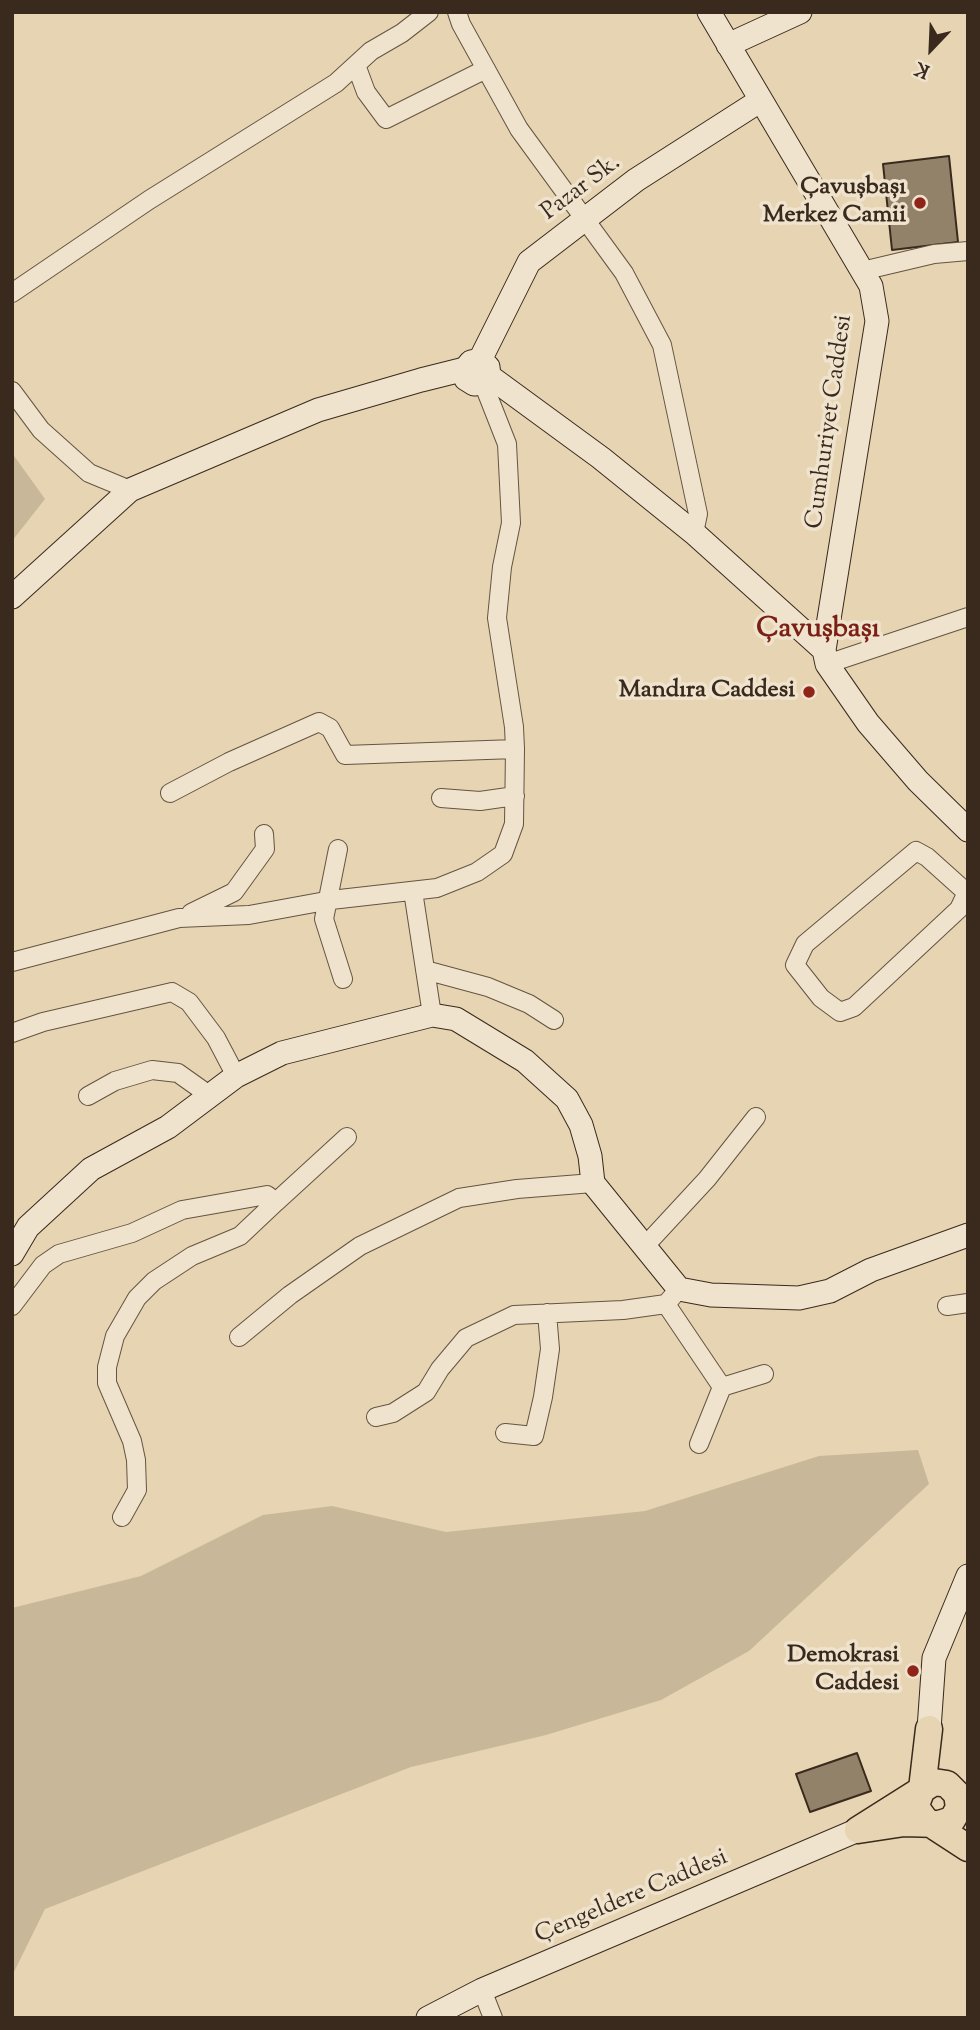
<!DOCTYPE html>
<meta charset="utf-8">
<style>
body{margin:0}
#map{position:relative;width:980px;height:2030px;overflow:hidden;background:#e7d4b2;font-family:"Sorts Mill Goudy",serif}
canvas{display:block}
.frame{position:absolute;inset:0;border:14px solid #392a1d;pointer-events:none}
.north{position:absolute;left:896px;top:14px;width:70px;height:70px;-webkit-text-stroke:5px #efe3cd;paint-order:stroke;rotate:203deg;font-size:19px;font-weight:700;line-height:28px;text-align:center;color:#392a1d}
.north::after{content:'';display:block;margin:auto;width:24px;height:32px;background:#392a1d;clip-path:polygon(50% 0,100% 100%,50% 72%,0 100%)}
</style>
<div id="map">
<canvas width="980" height="2030"></canvas>
<div class="frame"></div>
<div class="north">K</div>
</div>
<script>
const ctx = document.querySelector('canvas').getContext('2d');
ctx.lineJoin = 'round';
function fill(path, color) {
  ctx.fillStyle = color;
  ctx.fill(path, 'evenodd');
}
function poly(rows) {
  const path = new Path2D();
  for (const r of rows) {
    path.moveTo(r[0], r[1]);
    for (let i = 2; i < r.length; i += 2) path.lineTo(r[i], r[i + 1]);
  }
  return path;
}
function strokePath(path, color, width, dash) {
  ctx.strokeStyle = color;
  ctx.lineWidth = width;
  ctx.lineCap = dash ? 'butt' : 'round';
  ctx.setLineDash(dash || []);
  ctx.stroke(path);
}
function drawText(font, color, halo, rows, align = 'center') {
  ctx.font = font + ' "Sorts Mill Goudy",serif';
  ctx.lineWidth = 7;
  ctx.setLineDash([]);
  ctx.textBaseline = 'middle';
  ctx.strokeStyle = halo;
  ctx.fillStyle = color;
  for (const [text, x, y, turn = 0] of rows) {
    ctx.save();
    ctx.translate(x, y);
    ctx.rotate((+turn || 0) * Math.PI / 180);
    ctx.textAlign = isNaN(turn) ? turn : align;
    if (halo) ctx.strokeText(text, 0, 0);
    ctx.fillText(text, 0, 0);
    ctx.restore();
  }
}
const green = poly([
 [12,453,45,499,12,541],
 [918,1450,929,1484,749,1651,661,1700,546,1735,411,1767,45,1909,12,1976,12,1608,141,1576,263,1515,332,1506,446,1532,645,1511,819,1456]
]);
const building = poly([
 [949,156,958,242,892,250,883,164,949,156],
 [857,1753,871,1791,810,1812,796,1774,857,1753]
]);
const street = poly([
 [457,12,461,24,519,129,624,273,662,345,698,514,694,533],
 [356,65,366,92,386,119,486,69],
 [862,271,934,254,968,251],
 [12,293,149,200,336,83,371,51,402,33,429,12],
 [12,391,41,430,89,473,130,490],
 [827,664,968,617],
 [170,793,229,762,319,722,330,728,345,755,515,749],
 [441,798,480,801,515,796],
 [338,849,324,919,343,979],
 [413,891,432,1015],
 [966,892,927,857,916,851,805,944,795,965,821,998,840,1012,854,1007,959,909,968,890],
 [191,913,234,892,265,849,264,834],
 [12,962,179,918,249,915,331,900,437,888,477,872,503,854,514,824,515,749,514,727,497,618,502,567,511,523,507,444,483,383],
 [425,970,488,987,529,1004,554,1020],
 [12,1033,43,1022,172,992,189,1002,216,1038,236,1076],
 [88,1096,115,1081,152,1070,178,1073,209,1095],
 [276,1202,347,1137],
 [644,1247,707,1179,756,1117],
 [666,1304,722,1387,699,1444],
 [12,1306,43,1265,59,1254,132,1233,182,1210,267,1195,276,1202,240,1236,192,1256,154,1281,137,1298,115,1336,107,1367,107,1383,132,1441,136,1460,137,1490,122,1517],
 [947,1306,968,1303],
 [239,1337,290,1295,360,1246,459,1198,517,1189,593,1183],
 [722,1387,764,1374],
 [376,1417,393,1413,426,1392,440,1369,466,1338,514,1315,623,1310,666,1304,679,1289],
 [505,1433,534,1436,543,1397,550,1349,547,1313],
 [482,1990,493,2018]
]);
const secondary = poly([
 [709,12,871,286,877,321,824,650,827,664,868,723,918,781,968,830],
 [728,45,800,12],
 [480,360,529,262,636,180,761,100],
 [489,376,483,383,474,384,466,379,465,369,471,362,480,360,488,367,489,376,601,458,694,533,824,650],
 [12,597,130,490,318,410,421,380,465,369],
 [12,1254,28,1227,91,1169,168,1127,236,1076,282,1053,432,1015,456,1019,525,1061,567,1099,581,1125,590,1156,593,1183,679,1289,711,1295,799,1298,830,1291,871,1270,968,1235],
 [929,1729,934,1658,968,1576],
 [428,2018,482,1990,858,1830]
]);
const primary = poly([
 [929,1729,922,1789,917,1802,917,1809,925,1820,968,1848],
 [934,1782,947,1784,957,1794,959,1808,952,1820,939,1824,904,1823,858,1830,934,1782]
]);
const markers = [
 [920,203,7,"#8f2418"],
 [809,692,7,"#8f2418"],
 [913,1671,7,"#8f2418"]
];
const streetNames = [
 ["Pazar Sk.",582,189,-37],
 ["Cumhuriyet Caddesi",831,422,-82],
 ["Çengeldere Caddesi",632,1898,-23]
];
const poiNames = [
 ["Çavuşbaşı",906,189],
 ["Merkez Camii",906,217],
 ["Mandıra Caddesi",795,692],
 ["Demokrasi",899,1657],
 ["Caddesi",899,1685]
];
const quarterNames = [
 ["Çavuşbaşı",818,631]
];
fill(green, '#c9b799');
fill(building, '#93826a');
strokePath(building, '#392a1d', 2);
strokePath(street, '#645442', 20);
strokePath(secondary, '#392a1d', 25);
strokePath(primary, '#392a1d', 29);
strokePath(street, '#efe3cd', 18);
strokePath(secondary, '#efe3cd', 23);
strokePath(primary, '#e7d4b2', 26);
for (const [x, y, r, color] of markers) {
  const dot = new Path2D();
  dot.arc(x, y, r, 0, 2 * Math.PI);
  ctx.fillStyle = color;
  ctx.fill(dot);
  strokePath(dot, '#efe3cd', 2.5);
}
drawText('24px', '#392a1d', '#efe3cd', streetNames);
drawText('bold 24px', '#392a1d', '#efe3cd', poiNames, 'right');
drawText('bold 28px', '#7a1f14', '#efe3cd', quarterNames);
</script>
